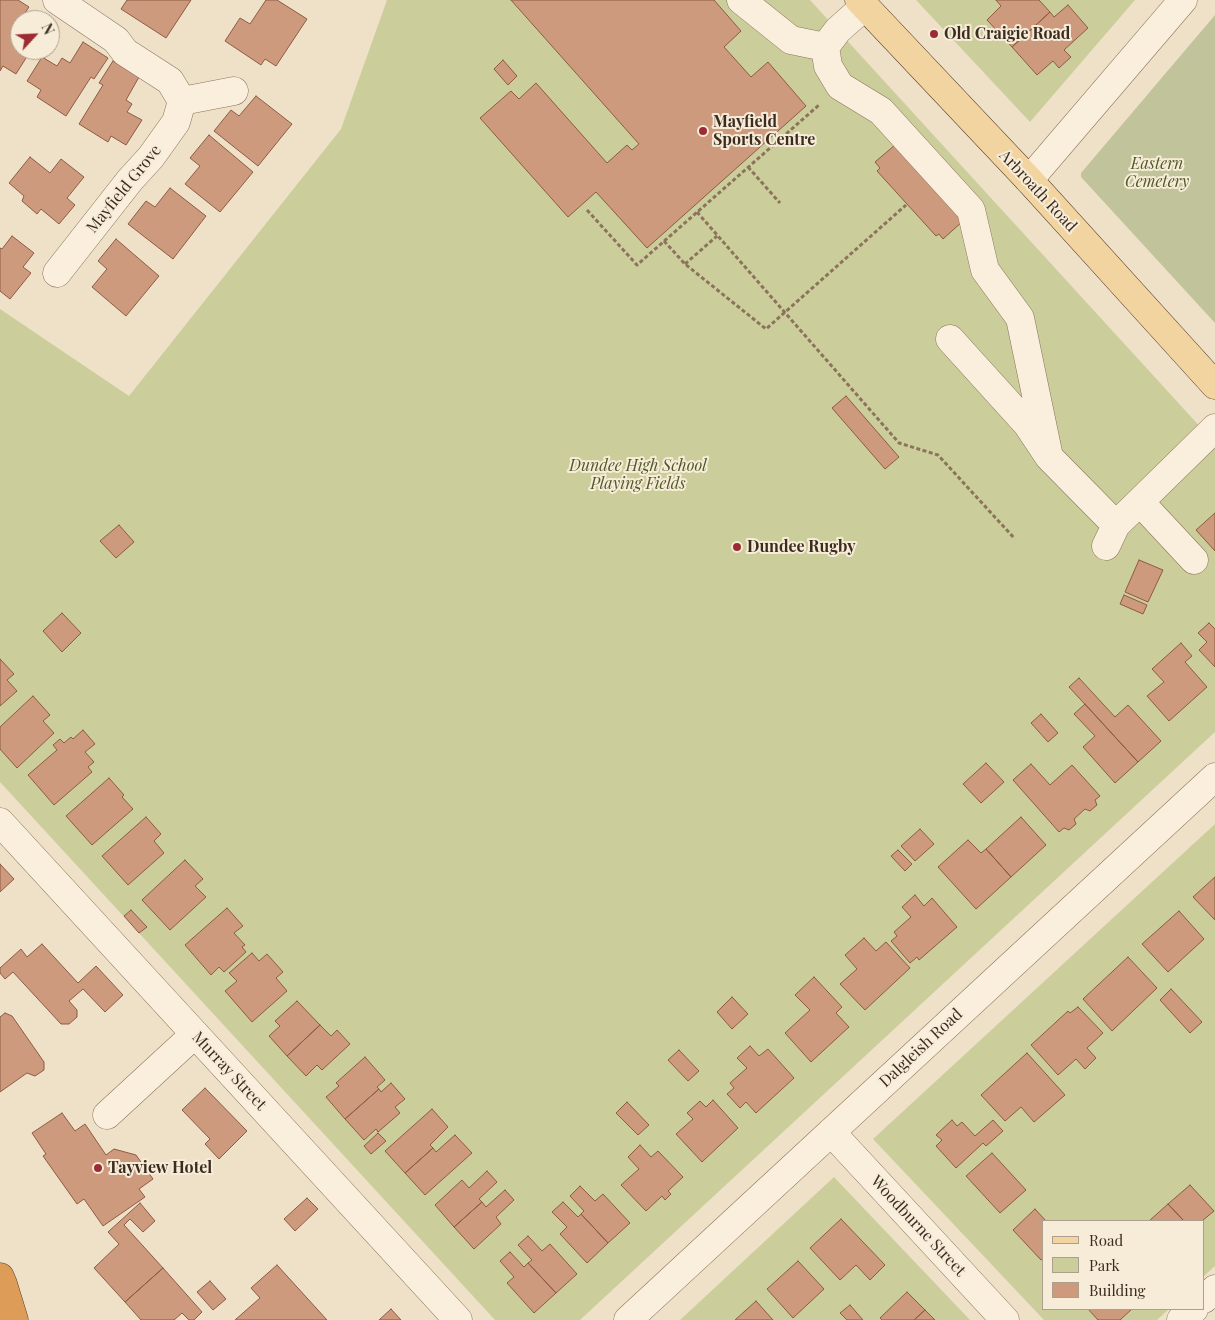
<!DOCTYPE html>
<style>
body{margin:0}
#map{position:relative;width:1215px;height:1320px;overflow:hidden;background:#efe1c8;font-family:"Playfair Display",serif}
canvas{display:block}
.legend{position:absolute;left:1042px;top:1220px;width:162px;height:90px;box-sizing:border-box;background:#f6ecd8;border:1px solid #ac9f8e;margin:0;padding:6px 9px;list-style:none;font-size:15px;color:#3c2c20}
.legend li{display:flex;align-items:center;gap:10px;height:25px}
.legend b{width:25px;border:1px solid #ac9f8e}
.north{position:absolute;left:10px;top:10px;width:50px;height:50px;box-sizing:border-box;background:#f6ecd8;border:1px solid #ac9f8e;border-radius:50%;rotate:65deg;font-size:14px;font-weight:700;line-height:20px;text-align:center;color:#3c2c20}
.north::after{content:'';display:block;margin:auto;width:18px;height:22px;background:#9c2b33;clip-path:polygon(50% 0,100% 100%,50% 72%,0 100%)}
</style>
<div id="map">
<canvas width="1215" height="1320"></canvas>
<ul class="legend">
<li><b style="height:6px;background:#f2d4a1"></b>Road</li>
<li><b style="height:14px;background:#cbce9b"></b>Park</li>
<li><b style="height:14px;background:#ce9a7e"></b>Building</li>
</ul>
<div class="north">N</div>
</div>
<script>
const ctx = document.querySelector('canvas').getContext('2d');
ctx.lineJoin = 'round';
function fill(path, color) {
  ctx.fillStyle = color;
  ctx.fill(path, 'evenodd');
}
function poly(rows) {
  const path = new Path2D();
  for (const r of rows) {
    path.moveTo(r[0], r[1]);
    for (let i = 2; i < r.length; i += 2) path.lineTo(r[i], r[i + 1]);
  }
  return path;
}
function strokePath(path, color, width, dash) {
  ctx.strokeStyle = color;
  ctx.lineWidth = width;
  ctx.lineCap = dash ? 'butt' : 'round';
  ctx.setLineDash(dash || []);
  ctx.stroke(path);
}
function drawText(font, color, halo, rows, align = 'center') {
  ctx.font = font + ' "Playfair Display",serif';
  ctx.lineWidth = 4;
  ctx.setLineDash([]);
  ctx.textBaseline = 'middle';
  ctx.strokeStyle = halo;
  ctx.fillStyle = color;
  for (const [text, x, y, turn = 0] of rows) {
    ctx.save();
    ctx.translate(x, y);
    ctx.rotate((+turn || 0) * Math.PI / 180);
    ctx.textAlign = isNaN(turn) ? turn : align;
    if (halo) ctx.strokeText(text, 0, 0);
    ctx.fillText(text, 0, 0);
    ctx.restore();
  }
}
const green = poly([
 [387,0,810,0,1215,443,1215,732,580,1320,495,1320,0,782,0,309,129,396,341,129],
 [916,0,1135,0,1030,122],
 [1215,824,1215,1266,1204,1276,1204,1221,1044,1221,1044,1309,1169,1309,1157,1320,1044,1320,873,1139],
 [834,1177,970,1320,680,1320]
]);
const cemetery = poly([
 [1215,15,1215,323,1081,177,1081,173]
]);
const building = poly([
 [0,0,18,0,29,7,15,28,20,31,20,36,17,40,20,42,20,50,31,50,16,74,3,66,0,71,0,0],
 [127,0,191,0,166,38,121,9,127,0],
 [266,0,277,0,307,19,276,66,265,59,261,65,225,41,240,18,250,24,266,0],
 [511,0,714,0,741,31,724,47,751,77,768,62,806,106,647,248,596,192,568,217,480,118,511,91,519,99,536,83,607,163,627,145,632,150,639,144,511,0],
 [996,0,1039,0,1050,12,1012,47,987,20,1001,6,996,0],
 [1068,5,1088,28,1064,50,1071,57,1059,68,1053,61,1037,75,1012,47,1050,12,1054,17,1068,5],
 [83,42,108,58,94,79,91,77,66,116,37,97,41,90,27,81,42,57,57,66,62,58,70,63,83,42],
 [503,60,517,76,508,85,494,69,503,60],
 [113,61,139,77,126,100,132,104,127,112,142,120,126,145,111,136,108,142,79,124,103,85,99,83,113,61],
 [256,96,292,124,258,166,214,131,231,110,239,116,256,96],
 [209,135,253,172,220,212,185,184,200,166,190,158,209,135],
 [895,145,963,221,943,239,939,234,936,236,877,171,880,168,875,162,895,145],
 [30,157,50,173,61,159,84,177,67,198,75,205,59,224,41,209,37,214,22,201,24,196,9,183,30,157],
 [170,188,206,216,173,259,128,224,146,201,155,207,170,188],
 [12,236,34,253,23,267,31,273,10,299,0,291,0,248,2,249,12,236],
 [116,239,159,276,126,316,92,287,107,269,98,261,116,239],
 [846,396,899,457,885,469,832,408,846,396],
 [1215,513,1215,551,1196,530,1215,513],
 [119,525,134,542,116,558,100,541,119,525],
 [1139,560,1163,570,1148,602,1125,592,1139,560],
 [1124,595,1147,605,1143,614,1120,604,1124,595],
 [62,613,81,633,62,652,43,631,62,613],
 [1209,623,1215,629,1215,667,1199,650,1207,642,1198,633,1209,623],
 [1181,643,1192,656,1185,662,1207,687,1169,721,1147,696,1164,682,1152,669,1181,643],
 [0,659,14,674,7,680,17,691,0,706,0,659],
 [1079,678,1115,717,1128,705,1161,741,1138,762,1069,687,1079,678],
 [33,696,50,715,43,721,54,733,17,768,0,749,0,727,33,696],
 [1085,704,1138,762,1115,783,1083,747,1095,736,1074,714,1085,704],
 [1041,714,1058,733,1048,742,1031,723,1041,714],
 [83,730,95,744,85,752,94,762,88,767,92,772,54,805,28,775,57,750,53,745,60,739,64,743,71,737,73,739,83,730],
 [986,763,1004,782,981,803,963,784,986,763],
 [1031,764,1050,785,1072,765,1100,796,1095,800,1097,805,1090,811,1085,809,1074,819,1076,824,1069,830,1064,828,1059,832,1013,780,1031,764],
 [109,778,124,795,122,797,133,809,92,845,66,816,109,778],
 [146,817,161,834,154,841,164,853,128,885,102,856,146,817],
 [1021,817,1046,845,1011,877,986,849,1021,817],
 [920,829,934,844,915,861,901,846,920,829],
 [968,840,981,853,986,849,1011,877,976,909,938,867,968,840],
 [898,850,912,864,905,871,891,856,898,850],
 [185,860,203,879,195,886,206,897,170,930,142,900,185,860],
 [0,864,14,879,0,892,0,864],
 [1215,877,1215,920,1193,897,1215,877],
 [915,895,924,906,932,898,957,927,919,960,917,957,910,963,891,941,897,936,894,932,911,917,902,907,915,895],
 [227,908,243,926,234,933,245,945,242,947,246,952,224,972,219,967,211,975,185,945,227,908],
 [131,910,147,927,139,933,124,916,131,910],
 [1179,911,1204,939,1168,972,1142,944,1179,911],
 [864,938,876,951,886,942,910,968,865,1010,840,984,857,969,845,955,864,938],
 [42,944,78,983,96,966,123,995,105,1012,83,989,69,1001,77,1010,77,1017,69,1024,61,1024,13,972,5,979,0,973,0,968,21,949,27,957,42,944],
 [252,953,259,961,267,954,283,972,276,978,287,991,252,1022,225,991,237,981,229,973,252,953],
 [1128,957,1157,988,1112,1031,1083,999,1128,957],
 [814,977,842,1007,836,1013,849,1027,811,1062,785,1033,810,1010,795,995,814,977],
 [1171,989,1202,1022,1190,1033,1160,1000,1171,989],
 [732,997,748,1014,732,1029,717,1012,732,997],
 [297,1001,320,1025,287,1056,269,1036,280,1026,275,1021,297,1001],
 [1078,1007,1103,1033,1087,1048,1096,1058,1085,1069,1076,1059,1058,1075,1031,1045,1068,1011,1070,1013,1078,1007],
 [5,1013,12,1016,44,1062,44,1070,35,1076,27,1073,0,1092,0,1017,5,1013],
 [320,1025,331,1036,337,1030,350,1044,322,1070,317,1065,306,1076,287,1056,320,1025],
 [750,1046,759,1056,768,1049,794,1078,756,1113,746,1102,740,1108,727,1094,734,1088,730,1083,747,1068,737,1058,750,1046],
 [679,1050,699,1071,688,1081,668,1060,679,1050],
 [1027,1053,1065,1095,1034,1122,1021,1107,1005,1121,981,1095,1027,1053],
 [365,1057,385,1080,377,1087,379,1089,345,1119,326,1097,339,1086,336,1083,365,1057],
 [391,1083,405,1099,395,1107,400,1113,378,1132,376,1129,364,1140,345,1119,379,1089,381,1092,391,1083],
 [205,1088,247,1131,219,1159,205,1144,210,1139,182,1110,205,1088],
 [713,1100,738,1128,702,1162,676,1134,693,1119,687,1113,700,1101,706,1107,713,1100],
 [627,1102,649,1125,638,1135,616,1113,627,1102],
 [432,1109,448,1127,430,1145,433,1148,405,1173,385,1151,432,1109],
 [62,1113,75,1131,85,1124,106,1155,114,1149,136,1155,153,1179,139,1189,145,1197,103,1226,84,1199,77,1204,43,1156,46,1154,32,1133,62,1113],
 [952,1120,957,1126,962,1122,975,1136,993,1120,1003,1131,986,1146,983,1143,956,1168,936,1146,942,1140,936,1135,952,1120],
 [378,1133,386,1141,371,1154,364,1146,378,1133],
 [455,1135,472,1153,425,1195,405,1173,433,1148,436,1152,455,1135],
 [640,1145,651,1157,658,1151,683,1177,668,1191,671,1194,665,1200,662,1196,646,1211,621,1185,639,1169,628,1157,640,1145],
 [992,1153,1026,1190,1000,1213,966,1176,992,1153],
 [487,1171,497,1182,479,1199,482,1202,454,1227,435,1205,462,1180,469,1188,487,1171],
 [1190,1185,1214,1211,1202,1221,1184,1221,1168,1204,1190,1185],
 [580,1186,595,1201,603,1194,630,1223,608,1243,581,1214,584,1211,570,1196,580,1186],
 [505,1190,514,1200,496,1217,501,1224,474,1249,454,1227,482,1202,486,1207,505,1190],
 [307,1198,318,1209,295,1231,284,1219,307,1198],
 [563,1202,578,1217,581,1214,608,1243,587,1263,560,1234,567,1227,552,1212,563,1202],
 [140,1203,155,1221,143,1232,130,1219,124,1225,163,1268,125,1302,94,1268,119,1244,108,1232,140,1203],
 [1168,1204,1184,1221,1149,1221,1168,1204],
 [1035,1209,1046,1221,1044,1221,1044,1258,1041,1260,1013,1230,1035,1209],
 [841,1219,885,1265,870,1280,856,1265,840,1280,810,1248,841,1219],
 [528,1236,542,1251,550,1244,577,1274,556,1293,528,1263,532,1260,518,1245,528,1236],
 [510,1252,524,1267,528,1263,556,1293,534,1313,507,1283,514,1277,500,1261,510,1252],
 [798,1261,824,1289,793,1318,767,1289,798,1261],
 [277,1265,327,1320,235,1320,260,1298,251,1288,277,1265],
 [163,1268,202,1312,194,1320,189,1320,182,1313,174,1320,141,1320,125,1302,163,1268],
 [210,1281,226,1299,213,1310,197,1292,210,1281],
 [907,1292,925,1310,914,1320,882,1320,880,1318,907,1292],
 [756,1301,773,1320,735,1320,756,1301],
 [850,1305,863,1320,847,1320,840,1313,850,1305],
 [391,1309,401,1320,379,1320,391,1309],
 [1088,1309,1132,1309,1120,1320,1098,1320,1088,1309],
 [925,1310,935,1320,914,1320,925,1310]
]);
const path = poly([
 [748,167,780,203],
 [587,210,637,265,819,105],
 [697,212,899,443,938,455,1015,539],
 [664,241,685,264,766,329,906,205],
 [685,264,717,236]
]);
const minor = poly([
 [57,0,116,40,125,52,170,81,182,101,176,122,151,157,130,180,57,273],
 [741,0,791,40,825,47],
 [865,6,838,30,825,47,828,66,840,86,881,111,971,210,985,270,1020,318,1049,457],
 [182,101,234,91],
 [1029,180,1183,0],
 [950,339,1027,424,1049,457,1116,525],
 [1140,502,1194,560],
 [1106,546,1116,525,1215,428],
 [0,822,458,1320],
 [107,1115,195,1034],
 [831,1132,1005,1320],
 [1204,1299,1215,1289],
 [628,1320,1215,777],
 [1181,1320,1194,1309]
]);
const major = poly([
 [859,0,1029,180,1215,385]
]);
const highway = poly([
 [0,1277,3,1284,14,1320]
]);
const markers = [
 [934,34,5,"#9c2b33"],
 [703,131,5,"#9c2b33"],
 [737,547,5,"#9c2b33"],
 [98,1168,5,"#9c2b33"]
];
const poiNames = [
 ["Old Craigie Road",944,34],
 ["Mayfield",713,122],
 ["Sports Centre",713,140],
 ["Dundee Rugby",747,547],
 ["Tayview Hotel",108,1168]
];
const parkNames = [
 ["Eastern",1157,164],
 ["Cemetery",1157,182],
 ["Dundee High School",638,466],
 ["Playing Fields",638,484]
];
const streetNames = [
 ["Mayfield Grove",124,189,-51],
 ["Arbroath Road",1038,191,47],
 ["Dalgleish Road",921,1048,-43],
 ["Murray Street",229,1071,47],
 ["Woodburne Street",918,1226,47]
];
fill(green, '#cbce9b');
fill(cemetery, '#c1c39a');
fill(building, '#ce9a7e');
strokePath(building, '#8c5b42', 1);
strokePath(minor, '#8c735c', 29);
strokePath(major, '#5a4130', 29);
strokePath(highway, '#5a4130', 29);
strokePath(path, '#8c735c', 3, [4, 2.5]);
strokePath(minor, '#faefdc', 28);
strokePath(major, '#f2d4a1', 28);
strokePath(highway, '#de9c59', 28);
for (const [x, y, r, color] of markers) {
  const dot = new Path2D();
  dot.arc(x, y, r, 0, 2 * Math.PI);
  ctx.fillStyle = color;
  ctx.fill(dot);
  strokePath(dot, '#f6ecd8', 2);
}
drawText('bold 16px', '#3c2c20', '#f6ecd8', poiNames, 'left');
drawText('italic 16px', '#4f5927', '#f6ecd8', parkNames);
drawText('16px', '#3c2c20', '#f6ecd8', streetNames);
</script>
